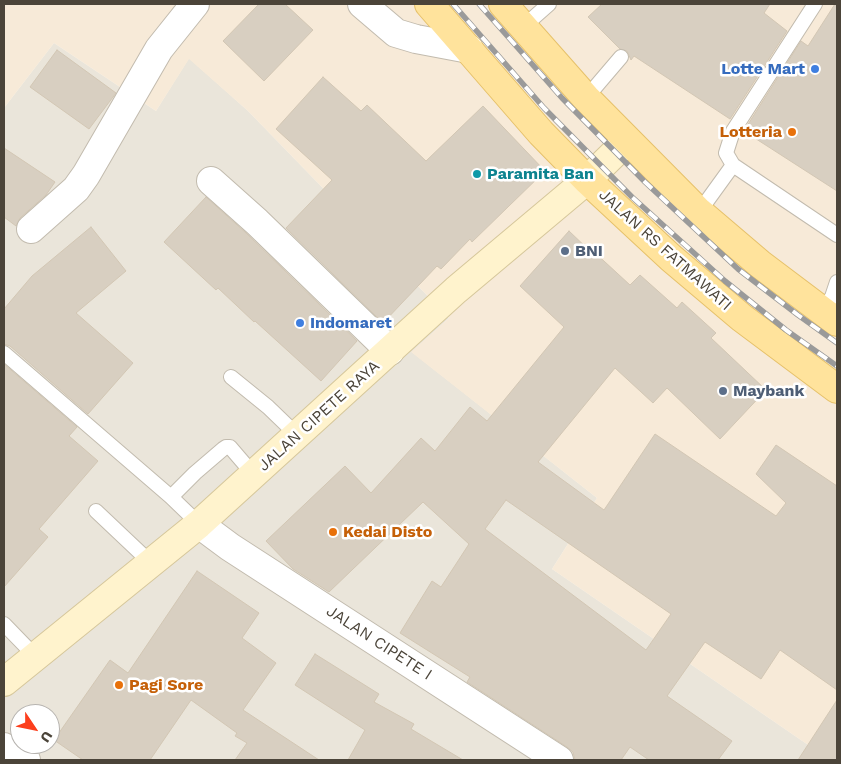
<!DOCTYPE html>
<style>
body{margin:0}
#map{position:relative;width:841px;height:764px;overflow:hidden;background:#f6f3ec;font-family:"Work Sans",sans-serif}
canvas{display:block}
.frame{position:absolute;inset:0;border:5px solid #4b4439;pointer-events:none}
.north{position:absolute;left:10px;top:704px;width:50px;height:50px;box-sizing:border-box;background:#fff;border:1px solid #b7b4b0;border-radius:50%;rotate:124deg;font-size:14px;font-weight:700;line-height:20px;text-align:center;color:#4b4439}
.north::after{content:'';display:block;margin:auto;width:18px;height:22px;background:#fc3f1d;clip-path:polygon(50% 0,100% 100%,50% 72%,0 100%)}
</style>
<div id="map">
<canvas width="841" height="764"></canvas>
<div class="frame"></div>
<div class="north">U</div>
</div>
<script>
const ctx = document.querySelector('canvas').getContext('2d');
ctx.lineJoin = 'round';
function fill(path, color) {
  ctx.fillStyle = color;
  ctx.fill(path, 'evenodd');
}
function poly(rows) {
  const path = new Path2D();
  for (const r of rows) {
    path.moveTo(r[0], r[1]);
    for (let i = 2; i < r.length; i += 2) path.lineTo(r[i], r[i + 1]);
  }
  return path;
}
function strokePath(path, color, width, dash) {
  ctx.strokeStyle = color;
  ctx.lineWidth = width;
  ctx.lineCap = dash ? 'butt' : 'round';
  ctx.setLineDash(dash || []);
  ctx.stroke(path);
}
function drawText(font, color, halo, rows, align = 'center') {
  ctx.font = font + ' "Work Sans",sans-serif';
  ctx.lineWidth = 5;
  ctx.setLineDash([]);
  ctx.textBaseline = 'middle';
  ctx.strokeStyle = halo;
  ctx.fillStyle = color;
  for (const [text, x, y, turn = 0] of rows) {
    ctx.save();
    ctx.translate(x, y);
    ctx.rotate((+turn || 0) * Math.PI / 180);
    ctx.textAlign = isNaN(turn) ? turn : align;
    if (halo) ctx.strokeText(text, 0, 0);
    ctx.fillText(text, 0, 0);
    ctx.restore();
  }
}
const residential = poly([
 [54,43,156,111,189,58,248,111,449,318,412,352,597,498,552,569,830,760,4,760,4,108],
 [20,714,50,714,50,744,20,744]
]);
const commercial = poly([
 [4,4,837,4,837,760,830,760,552,569,597,498,411,352,449,318,248,111,189,59,156,111,54,43,4,108]
]);
const building = poly([
 [259,4,285,4,313,30,264,81,223,41,259,4],
 [602,4,770,4,764,13,787,31,730,119,634,56,631,60,627,51,620,49,588,17,602,4],
 [835,4,837,4,837,191,750,135,751,133,745,129,801,41,808,46,835,4],
 [57,50,116,93,89,129,30,87,57,50],
 [323,77,361,111,367,105,426,161,483,106,545,171,472,242,470,239,441,269,437,266,383,323,286,228,332,180,276,129,323,77],
 [4,148,55,182,46,195,20,218,16,226,4,217,4,148],
 [206,197,246,233,357,341,321,381,255,321,254,322,218,288,216,290,164,242,206,197],
 [91,227,126,271,76,313,133,363,88,414,10,346,4,344,4,309,32,276,91,227],
 [569,231,591,252,592,250,630,285,640,275,677,308,682,302,716,333,711,338,766,390,720,439,667,388,653,403,615,368,538,462,604,510,655,434,776,516,786,503,756,474,776,445,837,486,837,690,780,650,761,679,705,642,667,696,732,741,718,760,649,760,630,747,621,760,575,760,573,752,567,747,467,682,470,677,400,633,432,581,441,587,469,544,423,502,329,592,293,569,266,541,345,466,371,493,421,438,435,451,470,407,487,421,564,327,520,286,569,231],
 [506,500,671,614,646,650,485,529,506,500],
 [4,364,77,427,69,436,98,461,39,529,48,537,4,587,4,364],
 [197,571,259,613,242,638,276,663,243,710,319,760,235,760,247,743,235,736,237,733,191,700,150,760,83,760,54,740,110,660,128,673,197,571],
 [315,654,379,694,374,702,414,724,411,729,463,760,348,760,365,730,295,685,315,654],
 [837,700,837,760,798,760,837,700]
]);
const service = poly([
 [815,4,733,131,726,153,733,165,837,235],
 [523,27,549,4],
 [586,98,621,57],
 [699,212,733,165],
 [821,311,832,297,837,282],
 [4,353,171,497,199,524],
 [231,377,268,407,297,435],
 [171,497,195,473,223,449,226,447,230,447,254,475],
 [96,511,151,563],
 [4,624,36,657]
]);
const minor = poly([
 [211,181,257,222,390,351],
 [31,229,76,189,86,175,159,49,195,4],
 [199,524,230,547,559,760],
 [4,747,26,760]
]);
const tertiary = poly([
 [362,4,396,33,416,39,469,49]
]);
const secondary = poly([
 [4,682,199,524,456,290,587,180,627,141]
]);
const primary = poly([
 [429,4,541,133,587,180,671,258,742,318,837,389],
 [503,4,586,98,699,212,760,264,837,322]
]);
const rail = poly([
 [453,4,544,108,632,197,725,281,786,330,837,366],
 [479,4,562,98,645,182,738,269,798,315,837,343]
]);
const markers = [
 [815,69,5,"#3f7fe0"],
 [792,132,5,"#e8710a"],
 [477,174,5,"#0f9aa8"],
 [565,251,5,"#5c6f8a"],
 [300,323,5,"#3f7fe0"],
 [723,391,5,"#5c6f8a"],
 [333,532,5,"#e8710a"],
 [119,685,5,"#e8710a"]
];
const shopNames = [
 ["Lotte Mart",805,69],
 ["Indomaret",310,323,"left"]
];
const foodNames = [
 ["Lotteria",782,132,"right"],
 ["Kedai Disto",343,532],
 ["Pagi Sore",129,685]
];
const cultureNames = [
 ["Paramita Ban",487,174]
];
const streetNames = [
 ["JALAN RS FATMAWATI",665,250,42],
 ["JALAN CIPETE RAYA",319,416,-42],
 ["JALAN CIPETE I",379,643,33]
];
const serviceNames = [
 ["BNI",575,251],
 ["Maybank",733,391]
];
fill(residential, '#eae5da');
fill(commercial, '#f7ead8');
fill(building, '#d8cfc1');
strokePath(building, '#d3c7b4', 1);
strokePath(service, '#c2bbae', 16);
strokePath(minor, '#c2bbae', 30);
strokePath(tertiary, '#c2bbae', 30);
strokePath(secondary, '#d6c79b', 30);
strokePath(primary, '#e6c16a', 30);
strokePath(service, '#fff', 14);
strokePath(minor, '#fff', 28);
strokePath(tertiary, '#fff', 28);
strokePath(secondary, '#fff3cd', 28);
strokePath(primary, '#ffe39c', 28);
strokePath(rail, '#9a9a9a', 5.5);
strokePath(rail, '#fff', 4, [11]);
for (const [x, y, r, color] of markers) {
  const dot = new Path2D();
  dot.arc(x, y, r, 0, 2 * Math.PI);
  ctx.fillStyle = color;
  ctx.fill(dot);
  strokePath(dot, '#fff', 2);
}
drawText('bold 16px', '#366cbe', '#fff', shopNames, 'right');
drawText('bold 16px', '#c56008', '#fff', foodNames, 'left');
drawText('bold 16px', '#0d838f', '#fff', cultureNames, 'left');
drawText('16px', '#4b4439', '#fff', streetNames);
drawText('bold 16px', '#4e5e75', '#fff', serviceNames, 'left');
</script>
